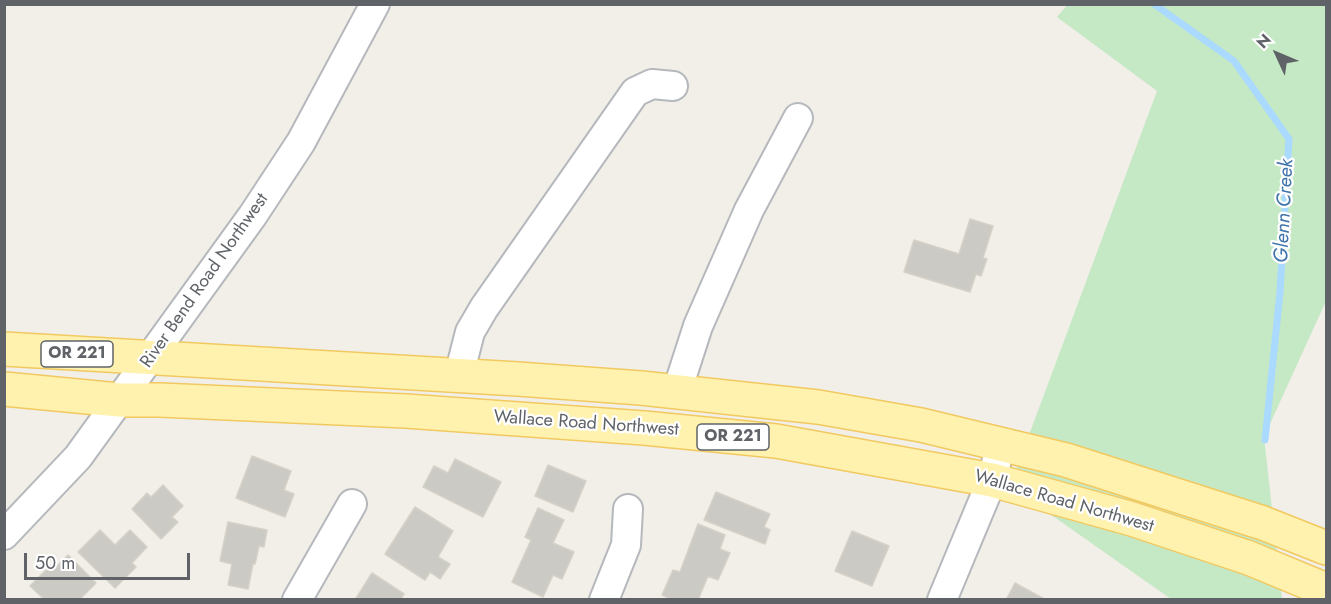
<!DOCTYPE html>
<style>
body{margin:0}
#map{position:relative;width:1331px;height:604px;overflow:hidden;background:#f1efe8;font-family:Jost,sans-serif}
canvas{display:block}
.frame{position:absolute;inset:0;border:6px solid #5f6368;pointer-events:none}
.north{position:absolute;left:1247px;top:24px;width:60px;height:60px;-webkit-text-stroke:4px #fff;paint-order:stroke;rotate:314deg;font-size:16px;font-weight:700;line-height:24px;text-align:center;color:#5f6368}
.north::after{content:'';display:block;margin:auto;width:21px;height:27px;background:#5f6368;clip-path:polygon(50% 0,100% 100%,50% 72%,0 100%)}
.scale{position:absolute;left:24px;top:553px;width:166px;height:27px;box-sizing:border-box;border:3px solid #5f6368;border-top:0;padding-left:8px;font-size:18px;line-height:21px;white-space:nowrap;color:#5f6368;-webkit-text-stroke:4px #fff;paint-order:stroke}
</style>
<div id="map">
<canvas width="1331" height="604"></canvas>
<div class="frame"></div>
<div class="north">N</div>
<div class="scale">50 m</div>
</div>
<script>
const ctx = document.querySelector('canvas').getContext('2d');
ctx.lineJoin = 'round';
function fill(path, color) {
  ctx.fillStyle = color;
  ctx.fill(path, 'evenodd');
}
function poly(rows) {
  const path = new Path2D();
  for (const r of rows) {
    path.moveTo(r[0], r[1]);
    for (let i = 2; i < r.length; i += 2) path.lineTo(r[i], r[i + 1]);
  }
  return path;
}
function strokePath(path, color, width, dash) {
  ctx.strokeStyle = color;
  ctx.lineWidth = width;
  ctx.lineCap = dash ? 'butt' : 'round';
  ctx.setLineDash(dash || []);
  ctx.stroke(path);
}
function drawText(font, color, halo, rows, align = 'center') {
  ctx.font = font + ' Jost,sans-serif';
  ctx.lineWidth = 4.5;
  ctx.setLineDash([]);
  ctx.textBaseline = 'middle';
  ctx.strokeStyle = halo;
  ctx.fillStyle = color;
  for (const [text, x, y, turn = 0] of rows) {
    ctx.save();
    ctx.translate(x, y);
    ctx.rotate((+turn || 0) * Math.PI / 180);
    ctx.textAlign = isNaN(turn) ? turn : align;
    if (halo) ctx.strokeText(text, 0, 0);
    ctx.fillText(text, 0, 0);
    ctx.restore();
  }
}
const green = poly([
 [1068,4,1326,5,1326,301,1264,437,1282,599,1171,599,1010,486,1157,91,1057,17]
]);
const stream = poly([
 [1154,4,1234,61,1289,139,1280,292,1265,440]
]);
const building = poly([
 [970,219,993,226,983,258,987,259,981,276,976,274,970,292,904,272,914,240,959,254,970,219],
 [252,456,291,471,284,490,294,494,285,517,236,498,252,456],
 [455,459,501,482,483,517,423,487,434,466,448,473,455,459],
 [548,465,586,481,573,512,535,496,548,465],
 [163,485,183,506,172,517,178,522,161,539,132,509,147,493,151,497,163,485],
 [716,492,770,514,764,527,770,530,765,544,704,520,716,492],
 [415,507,453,531,438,557,450,564,440,579,430,572,425,580,385,554,415,507],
 [538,508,564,520,553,543,574,552,562,579,553,575,543,597,512,582,531,540,525,537,538,508],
 [228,522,267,530,264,547,259,546,255,564,253,564,248,589,228,585,232,564,220,561,228,522],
 [698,524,725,535,720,549,730,553,718,580,708,576,698,600,674,600,662,595,673,570,680,572,698,524],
 [100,530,115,545,130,530,147,547,132,563,136,567,115,588,78,552,100,530],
 [852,531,889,546,872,586,835,571,852,531],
 [68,555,96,583,79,600,45,600,30,586,51,565,54,569,68,555],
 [372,573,404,594,400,600,355,600,372,573],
 [1015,583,1046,600,1006,600,1015,583]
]);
const minor = poly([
 [459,375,470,332,484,308,635,92,652,84,673,86],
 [677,391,698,326,749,210,798,118],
 [4,535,78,457,253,215,301,142,375,4],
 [297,600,352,504],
 [604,600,626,545,628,509],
 [942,600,992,480,1001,443]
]);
const major = poly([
 [4,349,518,379,641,388,818,407,921,425,1066,460,1263,523,1326,548],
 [4,389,119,400,160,400,406,411,644,428,776,441,992,480,1132,519,1249,558,1326,590]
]);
const shields = [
 [77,354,72],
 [733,437,72]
];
const shieldNames = [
 ["OR 221",77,354],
 ["OR 221",733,437]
];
const streetNames = [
 ["River Bend Road Northwest",205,281,-55],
 ["Wallace Road Northwest",586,424,4],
 ["Wallace Road Northwest",1064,502,16]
];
const waterNames = [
 ["Glenn Creek",1285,211,-87]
];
fill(green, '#c5e8c5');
strokePath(stream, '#aadaff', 7);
fill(building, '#cccac5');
strokePath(building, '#d6d1c6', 1.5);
strokePath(minor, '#b5b8bc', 32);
strokePath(major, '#f2c960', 36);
strokePath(minor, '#fff', 28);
strokePath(major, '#fff2af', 33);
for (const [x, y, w] of shields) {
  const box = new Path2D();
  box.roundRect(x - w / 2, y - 13, w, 26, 4.5);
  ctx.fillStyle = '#fff';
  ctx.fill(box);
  strokePath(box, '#5f6368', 1.5);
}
drawText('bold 16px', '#5f6368', null, shieldNames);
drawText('18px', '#5f6368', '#fff', streetNames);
drawText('italic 20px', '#4174aa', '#fff', waterNames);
</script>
